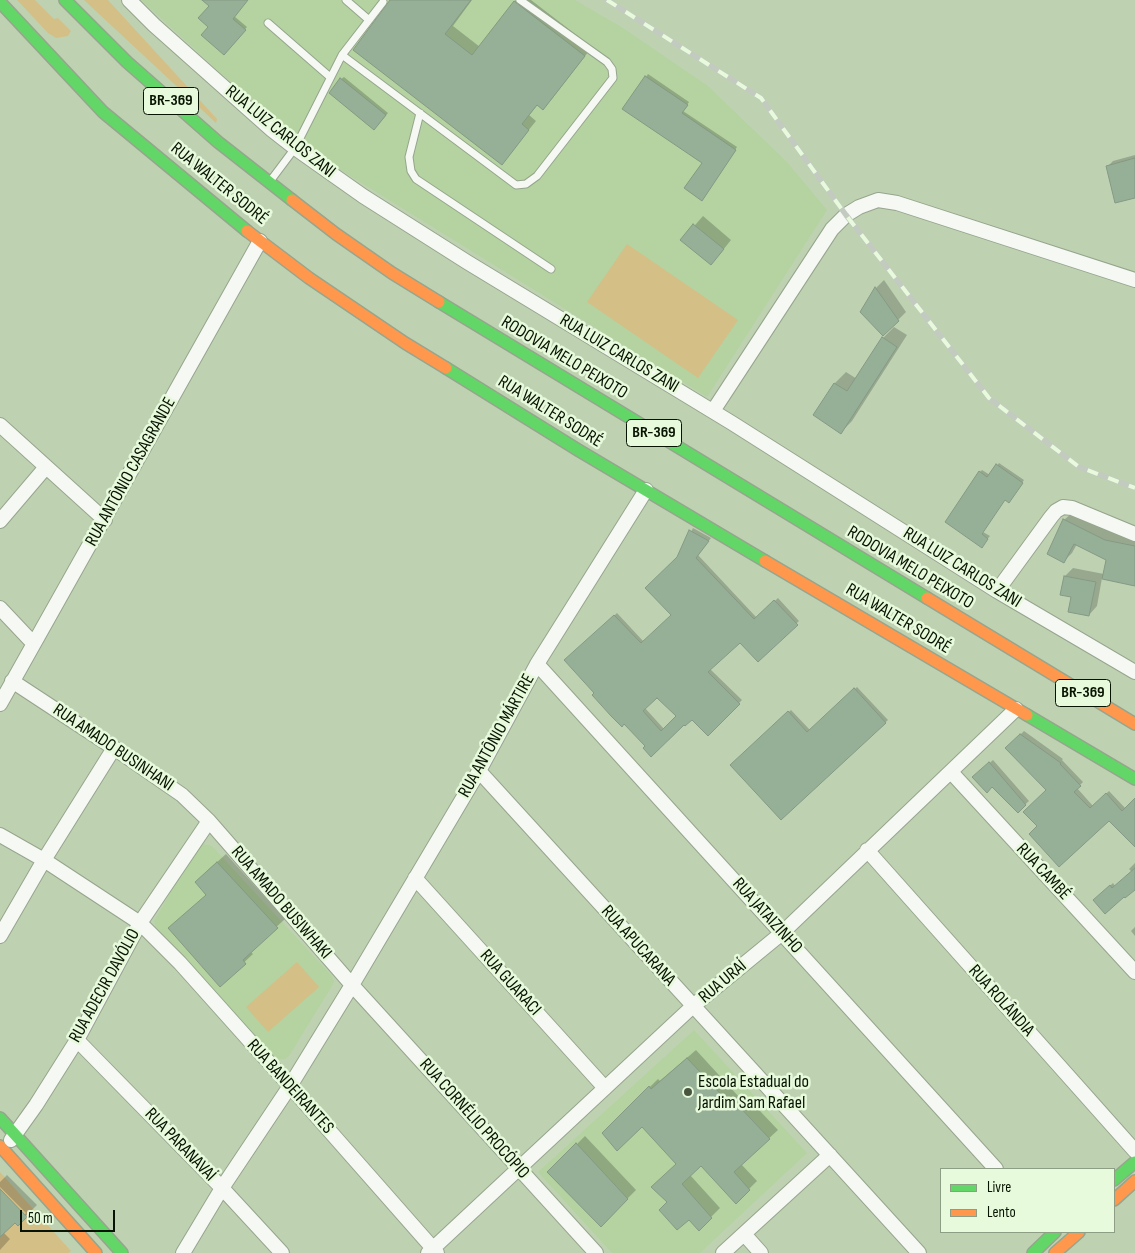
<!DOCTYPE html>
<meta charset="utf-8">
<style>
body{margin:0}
#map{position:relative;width:1135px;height:1253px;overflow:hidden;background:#bed2b2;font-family:"Sofia Sans Condensed",sans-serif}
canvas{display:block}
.legend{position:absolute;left:940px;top:1168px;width:175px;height:65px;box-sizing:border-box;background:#e7fadc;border:1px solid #8e9e85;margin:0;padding:6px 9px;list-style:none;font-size:15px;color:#081402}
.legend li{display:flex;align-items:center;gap:10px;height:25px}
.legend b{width:25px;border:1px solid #8e9e85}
.scale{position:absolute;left:20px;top:1210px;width:95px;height:22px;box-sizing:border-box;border:2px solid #081402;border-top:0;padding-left:6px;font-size:15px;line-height:18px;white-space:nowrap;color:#081402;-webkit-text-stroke:4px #e7fadc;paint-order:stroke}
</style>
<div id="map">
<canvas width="1135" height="1253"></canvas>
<ul class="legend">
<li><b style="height:6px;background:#63d668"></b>Livre</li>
<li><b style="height:6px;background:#ff974d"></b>Lento</li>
</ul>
<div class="scale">50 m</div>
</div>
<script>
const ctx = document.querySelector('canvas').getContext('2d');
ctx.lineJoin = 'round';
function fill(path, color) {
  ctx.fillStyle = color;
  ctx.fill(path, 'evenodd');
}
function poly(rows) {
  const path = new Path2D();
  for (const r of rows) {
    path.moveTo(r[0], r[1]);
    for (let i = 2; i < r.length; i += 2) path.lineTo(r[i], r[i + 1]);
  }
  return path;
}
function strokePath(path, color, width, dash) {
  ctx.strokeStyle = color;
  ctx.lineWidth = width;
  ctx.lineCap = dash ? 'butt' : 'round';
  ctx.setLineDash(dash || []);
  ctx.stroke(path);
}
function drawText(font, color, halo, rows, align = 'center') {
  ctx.font = font + ' "Sofia Sans Condensed",sans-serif';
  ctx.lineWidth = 5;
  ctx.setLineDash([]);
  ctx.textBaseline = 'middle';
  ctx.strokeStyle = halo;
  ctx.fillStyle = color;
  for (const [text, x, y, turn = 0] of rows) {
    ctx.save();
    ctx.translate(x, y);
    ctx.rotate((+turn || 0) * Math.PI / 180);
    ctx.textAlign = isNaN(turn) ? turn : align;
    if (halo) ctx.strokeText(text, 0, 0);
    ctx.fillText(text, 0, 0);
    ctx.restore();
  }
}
const built = poly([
 [141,0,575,0,623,28,708,86,787,162,827,210,707,397,302,146,281,128],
 [199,843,212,846,332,976,334,981,332,986,289,1056,285,1059,276,1060,157,931,155,926,154,921],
 [694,1030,807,1153,700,1253,612,1253,538,1172]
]);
const green = poly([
 [17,0,35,0,54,19,58,18,71,31,68,36,56,38,48,33],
 [84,0,108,0,217,119,216,123],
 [627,244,738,320,698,378,587,302],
 [297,962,319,987,268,1032,246,1007],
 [0,1172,71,1251,69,1253,0,1253]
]);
const shadow = poly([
 [204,0,246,0,234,16,247,27,224,53,210,27,211,6],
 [392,0,472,0,453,26,480,47,516,0,531,0,592,47,551,100,543,108,538,104,529,115,536,121,502,163],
 [648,74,689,102,683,111,737,147,704,197,703,163,646,77],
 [344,77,388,113,377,126,341,79],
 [1135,155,1135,197,1108,166,1113,161],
 [703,216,731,240,719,255,682,240],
 [884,280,906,312,898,320,862,311,876,288],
 [894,327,907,335,852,421,841,432,815,415,835,383,846,372,857,379,883,338],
 [999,463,1024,480,1011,499,1005,499,983,532,990,536,982,546,980,472,982,470,990,475],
 [1073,512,1135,536,1135,584,1102,578,1097,606,1089,615,1073,596,1062,594,1065,576,1073,568,1104,574,1107,559,1077,544,1072,553,1064,561,1064,520],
 [693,528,711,538,698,555,757,618,778,598,799,621,758,660,741,641,710,669,742,700,708,734,692,718,647,746,566,660,617,613,644,642,673,615,678,558],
 [657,696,677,716,664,729,645,708],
 [857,687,888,720,781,818,732,765,791,710,810,730],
 [1024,731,1063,759,1062,760,1083,782,1077,788,1093,806,1109,791,1126,809,1135,845,1109,819,1039,826,1048,790,1007,748],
 [993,760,1029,801,1018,811,993,785,974,777],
 [226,854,285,919,250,951,253,954,220,985,205,873],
 [1135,863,1135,888,1095,900,1113,883,1115,886,1132,872,1129,869],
 [1135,927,1135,936,1131,931],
 [696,1050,739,1097,743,1093,778,1130,741,1164,757,1181,736,1202,701,1164,690,1175,720,1208,699,1229,689,1218,668,1202,677,1164,642,1125,603,1133,658,1079,660,1081],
 [585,1136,636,1190,601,1225,549,1172],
 [7,1175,37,1205,18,1224,15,1221,3,1232,10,1239,0,1250,0,1190,24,1215,26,1213,0,1187,0,1182]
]);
const building = poly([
 [202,0,248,0,233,19,246,30,224,55,201,35,208,27,198,18,209,6,202,0],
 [390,0,471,0,445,34,472,55,514,1,585,56,543,110,537,105,522,124,529,130,502,165,353,50,390,0],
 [645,76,688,105,682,113,736,150,702,201,684,188,702,163,622,109,645,76],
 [340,78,386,115,374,130,329,93,340,78],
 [1135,158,1135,198,1115,203,1106,166,1135,158],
 [693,224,724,249,711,265,680,240,693,224],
 [875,287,899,321,883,336,860,312,875,287],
 [882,337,897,347,841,434,813,415,834,383,847,391,882,337],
 [996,464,1023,483,1009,503,1005,500,982,534,988,539,982,548,945,522,979,471,987,477,996,464],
 [1063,519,1105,540,1135,546,1135,586,1102,579,1106,560,1074,544,1064,563,1047,554,1063,519],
 [689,530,709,541,696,558,754,619,774,600,798,625,758,662,740,643,708,672,740,704,708,736,692,720,685,726,684,725,651,757,643,748,645,746,624,724,622,727,611,716,592,695,594,693,564,660,614,615,641,643,671,615,645,588,677,557,689,530],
 [657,698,676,716,661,731,643,711,657,698],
 [1064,576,1096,582,1089,616,1068,612,1071,597,1060,595,1064,576],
 [854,688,886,723,781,820,730,765,788,711,807,732,854,688],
 [1020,734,1061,763,1060,764,1081,786,1074,792,1090,808,1106,793,1122,811,1135,798,1135,847,1109,821,1059,867,1029,834,1037,826,1023,812,1046,790,1005,748,1020,734],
 [989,762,1026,805,1018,813,992,787,987,793,972,777,989,762],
 [217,862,278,928,243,960,246,964,220,987,168,928,206,895,195,882,217,862],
 [1135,868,1135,890,1125,898,1124,897,1105,914,1093,900,1110,885,1112,888,1135,868],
 [687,1058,730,1104,734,1101,770,1139,734,1172,750,1190,736,1204,701,1166,682,1184,712,1218,699,1231,689,1220,677,1230,659,1210,667,1202,651,1187,676,1164,642,1127,617,1151,602,1133,649,1086,651,1089,687,1058],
 [576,1143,628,1199,601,1227,547,1172,576,1143],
 [0,1189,27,1217,18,1226,15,1223,0,1237,0,1189]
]);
const lane = poly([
 [346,0,369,20],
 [268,23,330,77],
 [342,55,516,185,526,184,537,176,613,78,612,69,607,62,520,0],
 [420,113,409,157,411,171,416,179,551,269],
 [271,180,295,148,342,55,383,2]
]);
const street = poly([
 [129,0,154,25,272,130,295,148,363,196,467,262,732,423,997,591,1135,672],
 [713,411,832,229,846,215,859,207,878,200,897,203,1135,280],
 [0,425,105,520],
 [0,521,46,467],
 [997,591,1051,517,1056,511,1063,507,1072,508,1135,534],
 [0,608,33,643],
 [537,664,996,1169],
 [12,681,114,748,182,795,209,821,352,985,596,1253],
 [0,704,260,241],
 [479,771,919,1253],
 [951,772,1135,972],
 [0,835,44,860,140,923,180,963,290,1086,437,1253],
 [867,850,1135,1151],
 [415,878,605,1088],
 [0,936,44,860,114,748],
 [77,1040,222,1188,282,1253],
 [11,1140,36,1105,77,1040,140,923,209,821],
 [744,1234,761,1253],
 [183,1253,222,1188,290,1086,352,985,479,771,537,664,646,490],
 [428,1253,693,1006,782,933,1016,709],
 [723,1253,830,1155]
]);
const fast = poly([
 [65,0,127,62,218,142,292,200],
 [0,2,103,112,247,231],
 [439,302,927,598],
 [446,368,578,450,765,561],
 [1027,715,1135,779],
 [0,1118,122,1253],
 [1114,1180,1135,1162],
 [1033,1253,1055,1232]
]);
const slow = poly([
 [292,200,336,234,392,273,439,302],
 [247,231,309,278,405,343,446,368],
 [765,561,1027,715],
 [927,598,1135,724],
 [0,1146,96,1253],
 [1114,1200,1135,1181],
 [1055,1253,1079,1232]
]);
const rail = poly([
 [607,0,761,98,846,215,989,398,1079,467,1135,488]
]);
const markers = [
 [688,1092,5,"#485640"]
];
const shields = [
 [171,101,55],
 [654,433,55],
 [1083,693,55]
];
const shieldNames = [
 ["BR-369",171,101],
 ["BR-369",654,433],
 ["BR-369",1083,693]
];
const streetNames = [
 ["RUA LUIZ CARLOS ZANI",280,132,39],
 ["RUA WALTER SODRÉ",219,184,39],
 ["RUA LUIZ CARLOS ZANI",619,354,31],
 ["RODOVIA MELO PEIXOTO",564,358,31],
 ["RUA WALTER SODRÉ",550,412,32],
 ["RUA ANTÔNIO CASAGRANDE",131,472,-61],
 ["RODOVIA MELO PEIXOTO",910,568,31],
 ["RUA LUIZ CARLOS ZANI",962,568,32],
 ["RUA WALTER SODRÉ",898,619,31],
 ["RUA ANTÔNIO MÁRTIRE",497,736,-61],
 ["RUA AMADO BUSINHANI",113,748,34],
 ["RUA CAMBÉ",1043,872,47],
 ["RUA AMADO BUSIWHAKI",281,903,49],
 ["RUA JATAIZINHO",767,916,48],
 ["RUA APUCARANA",638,946,48],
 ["RUA URAÍ",723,982,-40],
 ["RUA GUARACI",510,983,48],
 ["RUA ADECIR DAVÓLIO",105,986,-61],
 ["RUA ROLÂNDIA",1001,1001,48],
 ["RUA BANDEIRANTES",290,1087,48],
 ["RUA CORNÉLIO PROCÓPIO",474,1119,48],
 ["RUA PARANAVAÍ",180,1145,46]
];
const poiNames = [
 ["Escola Estadual do",698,1082],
 ["Jardim Sam Rafael",698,1103]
];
fill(built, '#b4d3a1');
fill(green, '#d4bf87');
fill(shadow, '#0003');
fill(building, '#96b097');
strokePath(building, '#859984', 1);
strokePath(lane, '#96a58d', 9);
strokePath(street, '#96a58d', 16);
strokePath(fast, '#96a58d', 14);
strokePath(slow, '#96a58d', 14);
strokePath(lane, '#f5f8f3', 7);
strokePath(street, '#f5f8f3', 14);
strokePath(fast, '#63d668', 11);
strokePath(slow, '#ff974d', 11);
strokePath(rail, '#c3cac0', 5.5);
strokePath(rail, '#e7fadc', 4, [11]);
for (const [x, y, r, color] of markers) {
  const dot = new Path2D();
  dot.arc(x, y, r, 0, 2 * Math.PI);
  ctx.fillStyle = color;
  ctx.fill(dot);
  strokePath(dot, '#e7fadc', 2);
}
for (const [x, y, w] of shields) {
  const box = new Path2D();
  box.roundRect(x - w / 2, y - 13.5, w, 27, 4);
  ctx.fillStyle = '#e7fadc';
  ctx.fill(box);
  strokePath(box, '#081402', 1);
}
drawText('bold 16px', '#081402', null, shieldNames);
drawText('18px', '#081402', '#e7fadc', streetNames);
drawText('18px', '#081402', '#e7fadc', poiNames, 'left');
</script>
